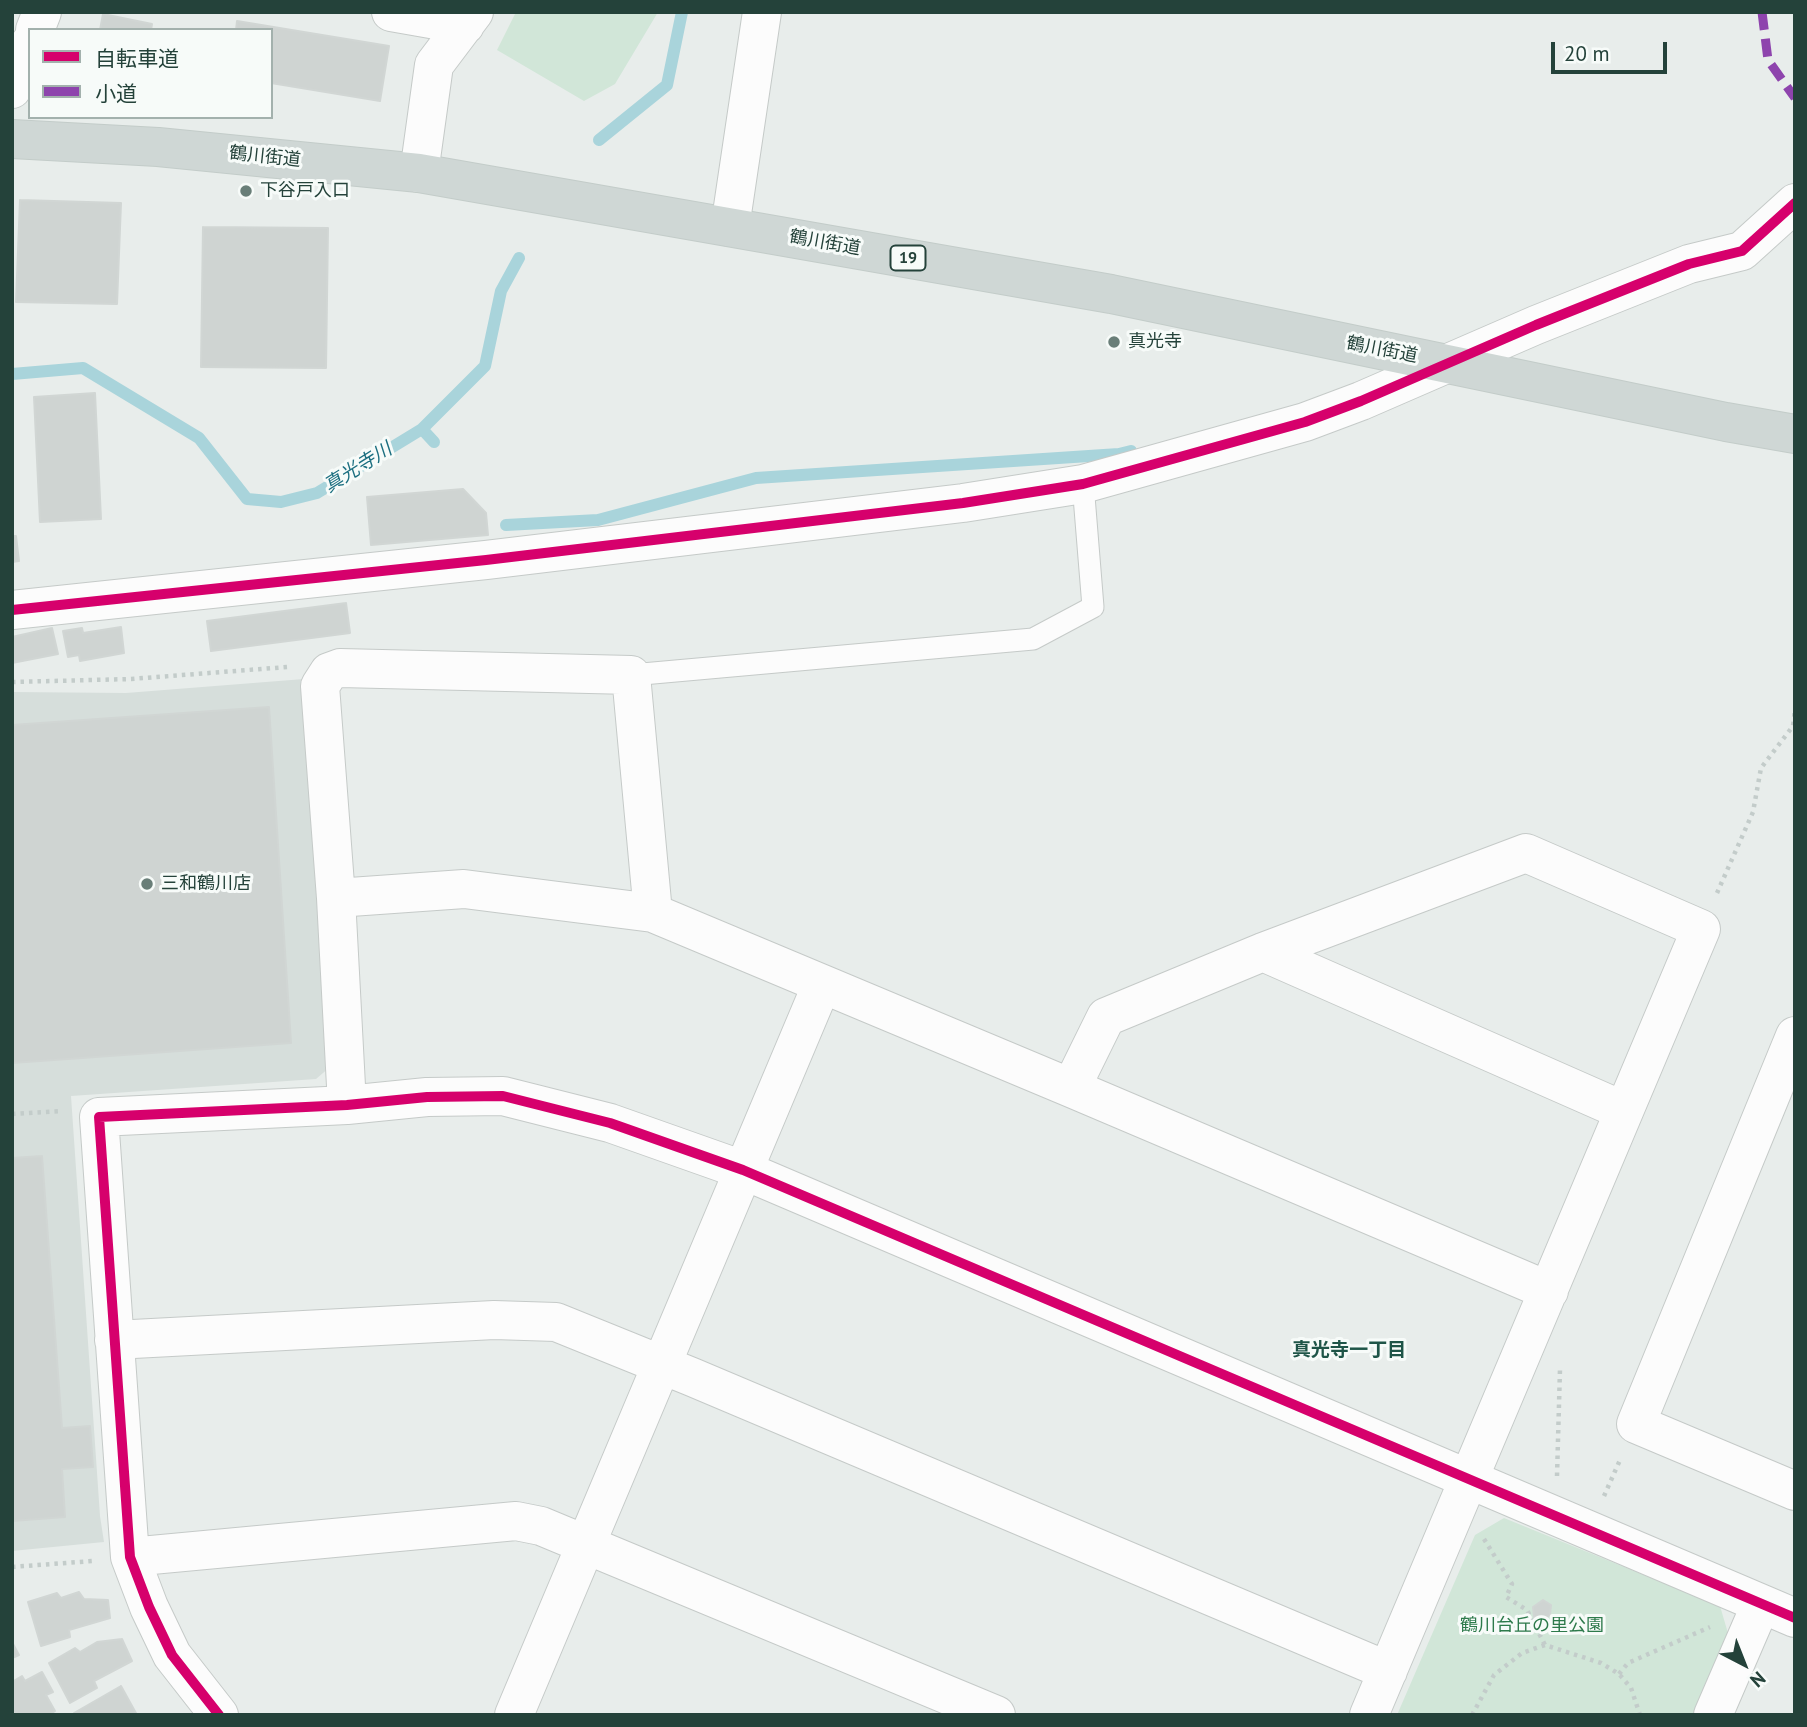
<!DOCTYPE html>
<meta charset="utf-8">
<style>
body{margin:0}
#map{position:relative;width:1807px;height:1727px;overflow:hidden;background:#e8edeb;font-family:"PT Sans","Noto Sans JP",sans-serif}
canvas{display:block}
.frame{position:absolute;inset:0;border:14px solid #24423a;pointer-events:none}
.legend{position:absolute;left:28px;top:28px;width:245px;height:91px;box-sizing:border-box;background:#f7fbf9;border:2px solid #a3b1ad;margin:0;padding:9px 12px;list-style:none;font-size:21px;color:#24423a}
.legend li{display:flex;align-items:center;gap:14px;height:35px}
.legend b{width:35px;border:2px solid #a3b1ad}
.north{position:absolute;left:1709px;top:1629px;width:70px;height:70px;-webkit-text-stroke:5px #f7fbf9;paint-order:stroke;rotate:138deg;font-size:19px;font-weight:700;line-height:28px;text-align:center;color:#24423a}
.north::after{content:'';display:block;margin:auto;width:24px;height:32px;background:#24423a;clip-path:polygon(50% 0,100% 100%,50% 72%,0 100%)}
.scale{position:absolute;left:1551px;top:42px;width:116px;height:32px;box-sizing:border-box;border:4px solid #24423a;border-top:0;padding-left:9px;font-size:21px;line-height:24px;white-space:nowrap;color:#24423a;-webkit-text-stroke:5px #f7fbf9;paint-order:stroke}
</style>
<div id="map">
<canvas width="1807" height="1727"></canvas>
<div class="frame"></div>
<ul class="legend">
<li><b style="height:9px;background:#d6006c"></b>自転車道</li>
<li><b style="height:9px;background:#8e44ad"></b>小道</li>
</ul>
<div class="north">N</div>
<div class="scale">20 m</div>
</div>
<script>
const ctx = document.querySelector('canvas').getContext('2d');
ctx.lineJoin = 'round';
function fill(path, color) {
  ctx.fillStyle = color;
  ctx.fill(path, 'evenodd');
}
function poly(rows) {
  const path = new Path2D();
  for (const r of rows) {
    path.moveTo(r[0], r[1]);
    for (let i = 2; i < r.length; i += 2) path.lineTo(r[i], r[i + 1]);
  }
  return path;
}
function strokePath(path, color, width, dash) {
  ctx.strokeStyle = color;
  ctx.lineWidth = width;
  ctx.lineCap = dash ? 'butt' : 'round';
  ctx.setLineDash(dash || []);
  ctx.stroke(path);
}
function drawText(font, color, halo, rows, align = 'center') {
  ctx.font = font + ' "PT Sans","Noto Sans JP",sans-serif';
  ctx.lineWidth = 6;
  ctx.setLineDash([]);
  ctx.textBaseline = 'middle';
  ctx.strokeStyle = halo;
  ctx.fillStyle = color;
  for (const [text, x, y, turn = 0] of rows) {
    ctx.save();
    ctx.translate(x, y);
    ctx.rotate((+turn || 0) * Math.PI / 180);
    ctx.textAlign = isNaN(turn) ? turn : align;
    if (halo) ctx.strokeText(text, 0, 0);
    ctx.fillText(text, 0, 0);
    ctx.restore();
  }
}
const built = poly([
 [304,679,330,1067,316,1079,71,1096,100,1516,104,1542,12,1551,12,692,126,693]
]);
const green = poly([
 [516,12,658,12,615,84,584,101,497,50],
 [1504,1518,1720,1606,1730,1640,1698,1715,1397,1715,1475,1535]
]);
const stream = poly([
 [599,140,667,85,682,12],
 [12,374,83,368,199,438,247,499,281,502,317,493,422,429,485,366,501,291,519,258],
 [422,429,434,442],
 [506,525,598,520,756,478,1119,454,1131,451]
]);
const building = poly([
 [103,14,152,24,151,30,100,30,103,14],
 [237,21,389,46,380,101,271,83,271,30,236,30,237,21],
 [20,200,121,203,117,304,16,302,20,200],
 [203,227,328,228,326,368,201,367,203,227],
 [95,393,101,519,40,522,34,397,95,393],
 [463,489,486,513,488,535,371,545,367,497,463,489],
 [12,536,16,536,19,561,12,562,12,536],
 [346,603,350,633,211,651,207,621,346,603],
 [121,627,124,653,80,661,79,655,68,657,63,631,82,628,83,633,121,627],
 [52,628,58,654,12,663,12,637,52,628],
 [269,707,291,1043,12,1063,12,725,269,707],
 [42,1156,62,1428,90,1426,93,1467,62,1469,65,1517,12,1521,12,1158,42,1156],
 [79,1592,84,1599,108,1600,110,1618,69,1630,70,1637,41,1646,28,1602,57,1593,61,1598,79,1592],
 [1543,1600,1551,1605,1550,1615,1542,1621,1534,1617,1533,1607,1543,1600],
 [122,1639,132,1661,94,1681,97,1688,70,1703,49,1663,75,1648,80,1652,97,1642,122,1639],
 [12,1642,19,1655,12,1658,12,1642],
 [42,1672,53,1692,46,1695,55,1711,49,1715,12,1715,12,1682,22,1676,25,1681,42,1672],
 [121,1686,137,1715,75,1715,74,1713,121,1686]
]);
const path = poly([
 [12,682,131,679,287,667],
 [1717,893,1753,812,1761,768,1793,726,1795,709],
 [12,1114,62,1111],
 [1557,1476,1560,1369],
 [1604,1496,1620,1460],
 [1484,1539,1512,1584,1506,1597,1527,1610,1545,1645],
 [12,1567,92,1561],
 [1619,1674,1628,1663,1710,1627],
 [1472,1715,1494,1675,1522,1653,1545,1645,1601,1663,1619,1674,1631,1688,1640,1715]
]);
const service = poly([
 [631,675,1033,639,1093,607,1083,484]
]);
const minor = poly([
 [391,12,465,25],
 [35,30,42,12],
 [12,89,30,43],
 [419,173,434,65,474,12],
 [730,227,762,12],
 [12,610,486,560,963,503,1083,484,1305,422,1361,401,1536,325,1689,264,1742,251,1795,203],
 [336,898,320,686,329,672,340,668,631,675,653,913],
 [1263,952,1624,1111],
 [1795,1036,1636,1424,1795,1491],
 [1071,1088,1106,1017,1263,952,1526,853,1701,929,1369,1715],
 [347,1105,336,898,464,889,653,913,1071,1088,1549,1291],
 [114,1340,494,1320,556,1322,692,1377,1388,1671],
 [130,1557,516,1521,541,1526,996,1715],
 [219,1715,172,1655,149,1607,130,1557,99,1117,347,1105,427,1097,503,1096,610,1123,743,1170,1795,1618],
 [514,1715,822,984],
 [1713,1715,1761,1604]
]);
const primary = poly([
 [12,139,158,147,419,173,1111,294,1726,422,1795,434]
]);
const quiet = poly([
 [1762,12,1768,60,1795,98]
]);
const cycleway = poly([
 [12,610,486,560,963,503,1083,484,1305,422,1361,401,1536,325,1689,264,1742,251,1795,203],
 [219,1715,172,1655,149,1607,130,1557,99,1117,347,1105,427,1097,503,1096,610,1123,743,1170,1795,1618]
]);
const markers = [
 [246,191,7,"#697e78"],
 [1114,342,7,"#697e78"],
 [147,884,7,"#697e78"]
];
const shields = [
 [908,258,35]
];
const shieldNames = [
 ["19",908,258]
];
const streetNames = [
 ["鶴川街道",265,157,6],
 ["鶴川街道",825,243,10],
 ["鶴川街道",1382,350,11]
];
const poiNames = [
 ["下谷戸入口",260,191],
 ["真光寺",1128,342],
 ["三和鶴川店",161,884]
];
const parkNames = [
 ["鶴川台丘の里公園",1532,1626]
];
const waterNames = [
 ["真光寺川",358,468,-32]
];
const neighbourhoodNames = [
 ["真光寺一丁目",1349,1351]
];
fill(built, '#d6dedb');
fill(green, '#d1e6d8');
strokePath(stream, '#a9d4db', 12);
fill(building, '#cfd4d2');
strokePath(building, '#d1d6d4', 2);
strokePath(service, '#c5cac8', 23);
strokePath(minor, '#c5cac8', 40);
strokePath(primary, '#c3ccc9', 40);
strokePath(path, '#c3ccca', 4.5, [3.5, 5]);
strokePath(service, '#fcfcfc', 21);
strokePath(minor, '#fcfcfc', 38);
strokePath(primary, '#cfd7d5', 38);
strokePath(quiet, '#8e44ad', 9, [18, 9]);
strokePath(cycleway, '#d6006c', 10);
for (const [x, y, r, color] of markers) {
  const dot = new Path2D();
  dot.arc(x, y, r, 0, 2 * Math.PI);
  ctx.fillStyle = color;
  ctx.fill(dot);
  strokePath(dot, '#f7fbf9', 2.5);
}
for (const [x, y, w] of shields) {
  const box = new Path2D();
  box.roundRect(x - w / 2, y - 12.5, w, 25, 5);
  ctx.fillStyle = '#f7fbf9';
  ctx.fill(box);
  strokePath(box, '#24423a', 2);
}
drawText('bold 16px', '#24423a', null, shieldNames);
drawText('18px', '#24423a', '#f7fbf9', streetNames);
drawText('18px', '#24423a', '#f7fbf9', poiNames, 'left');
drawText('18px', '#2d7a4b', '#f7fbf9', parkNames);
drawText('italic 19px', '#1c6f80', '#f7fbf9', waterNames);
drawText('bold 19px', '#1f5548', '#f7fbf9', neighbourhoodNames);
</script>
